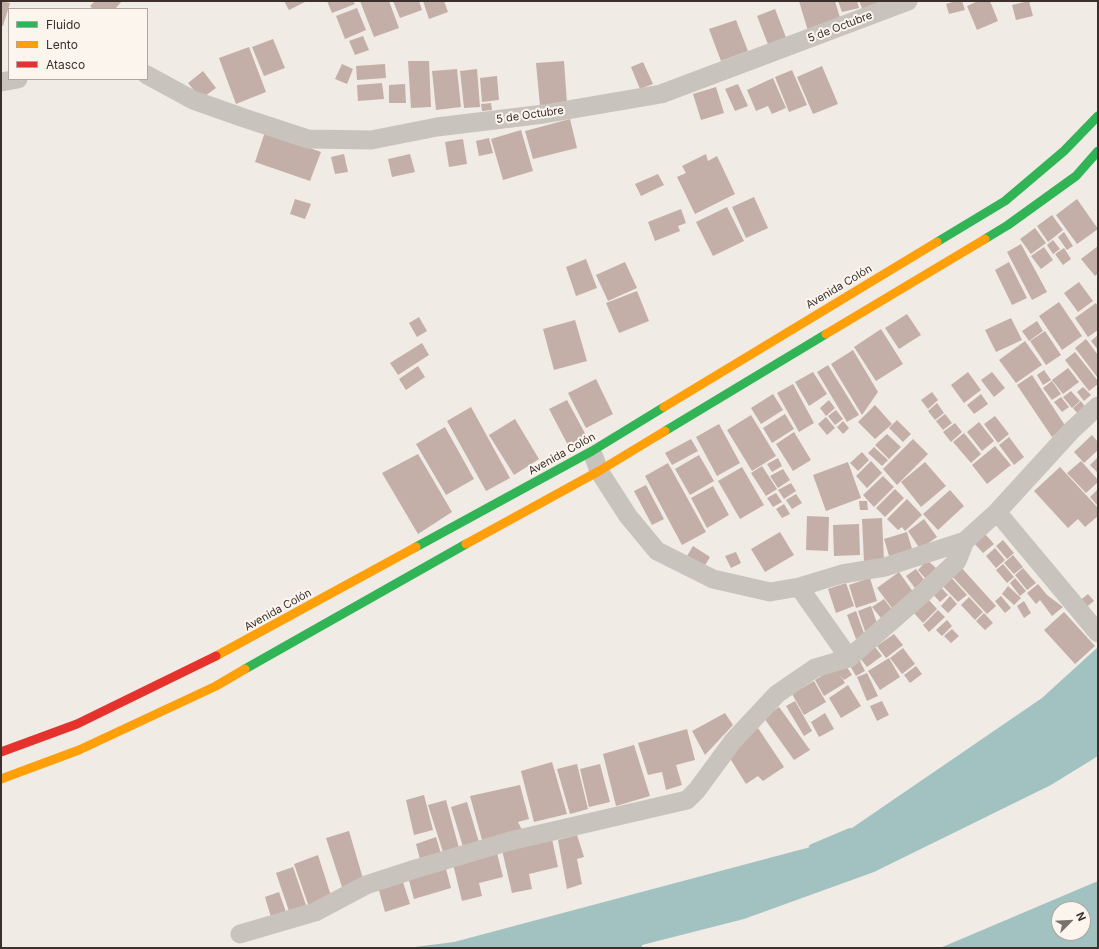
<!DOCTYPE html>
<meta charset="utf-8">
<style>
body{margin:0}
#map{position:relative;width:1099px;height:949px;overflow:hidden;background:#f0ebe5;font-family:Inter,sans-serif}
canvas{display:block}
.frame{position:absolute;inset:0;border:2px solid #3b302b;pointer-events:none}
.legend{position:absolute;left:8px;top:8px;width:140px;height:72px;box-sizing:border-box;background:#fbf5ee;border:1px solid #aea6a0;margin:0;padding:5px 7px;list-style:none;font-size:12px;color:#3b302b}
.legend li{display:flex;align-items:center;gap:8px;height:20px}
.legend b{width:20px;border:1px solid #aea6a0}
.north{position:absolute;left:1051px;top:901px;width:40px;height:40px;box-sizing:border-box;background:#fbf5ee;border:1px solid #aea6a0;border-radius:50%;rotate:66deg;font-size:11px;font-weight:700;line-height:16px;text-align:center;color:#3b302b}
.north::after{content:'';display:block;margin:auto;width:14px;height:18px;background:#7a716c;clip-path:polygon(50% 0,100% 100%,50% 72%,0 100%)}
</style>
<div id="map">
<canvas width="1099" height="949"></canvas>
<div class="frame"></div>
<ul class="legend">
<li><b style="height:5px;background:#30b455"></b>Fluido</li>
<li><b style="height:5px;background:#ff9f0a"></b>Lento</li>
<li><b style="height:5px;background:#e5322d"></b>Atasco</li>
</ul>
<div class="north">N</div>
</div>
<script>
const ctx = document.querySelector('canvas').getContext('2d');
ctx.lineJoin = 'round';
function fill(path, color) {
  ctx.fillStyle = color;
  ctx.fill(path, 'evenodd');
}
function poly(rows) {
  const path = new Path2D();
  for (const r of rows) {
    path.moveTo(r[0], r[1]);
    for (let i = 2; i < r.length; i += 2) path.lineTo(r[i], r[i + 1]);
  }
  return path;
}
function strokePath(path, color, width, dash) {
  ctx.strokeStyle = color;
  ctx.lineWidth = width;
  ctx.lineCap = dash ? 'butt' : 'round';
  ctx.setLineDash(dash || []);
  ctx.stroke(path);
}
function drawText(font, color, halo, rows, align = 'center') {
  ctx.font = font + ' Inter,sans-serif';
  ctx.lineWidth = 4;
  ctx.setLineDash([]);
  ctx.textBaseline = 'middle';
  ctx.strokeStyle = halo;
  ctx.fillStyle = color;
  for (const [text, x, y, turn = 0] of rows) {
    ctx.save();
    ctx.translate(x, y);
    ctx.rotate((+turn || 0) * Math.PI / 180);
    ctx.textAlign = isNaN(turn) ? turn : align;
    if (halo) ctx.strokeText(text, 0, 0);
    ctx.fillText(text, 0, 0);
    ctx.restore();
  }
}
const water = poly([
 [1098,647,1098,756,1051,785,874,872,744,919,642,945,642,948,407,948,454,942,833,841,1042,698],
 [1098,881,1098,948,940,948],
 [1059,909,1083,909,1083,933,1059,933]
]);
const stream = poly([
 [812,847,850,831]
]);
const building = poly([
 [1,1,10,3,3,26,1,25],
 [95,1,122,1,115,9,93,9,90,6],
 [284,1,307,1,289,10],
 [327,1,353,1,355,4,332,13],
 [360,1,389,1,399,28,374,37],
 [393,1,419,1,422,10,400,18],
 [423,1,444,1,448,12,429,19],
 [799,1,835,1,841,21,808,31],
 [838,1,857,1,859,8,842,12],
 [859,1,888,1,863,10],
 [956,1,962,1,965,10,949,14,946,4],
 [978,1,990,1,998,21,977,30,967,6],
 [1029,1,1033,16,1016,20,1012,5],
 [357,8,366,30,345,39,336,16],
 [775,9,787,40,769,47,757,16],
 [736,20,748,51,721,61,709,29],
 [363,36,369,50,355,55,349,41],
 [273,39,285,68,264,76,252,47],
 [249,47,266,92,236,104,219,58],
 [408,61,429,61,431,107,411,108],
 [564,61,567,104,540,106,536,63],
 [643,62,653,84,640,89,631,67],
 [342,64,353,69,347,84,335,79],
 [385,64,386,78,357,80,356,66],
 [822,66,838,104,813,114,797,77],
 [457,69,461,107,436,110,432,71],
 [477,69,480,107,464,108,460,71],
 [792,70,807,105,789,112,775,77],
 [203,71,216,88,201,99,188,83],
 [497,76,499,100,482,102,480,78],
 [773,78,786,108,772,114,768,106,756,111,747,90],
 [382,83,384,99,358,101,357,85],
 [405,84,406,103,389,103,389,85],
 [738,84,748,106,735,111,725,89],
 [716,87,724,113,701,120,693,94],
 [491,103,492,110,482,111,481,104],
 [570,119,577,148,533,159,525,131],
 [521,130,533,171,503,180,491,139],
 [265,132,321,152,310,181,255,162],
 [489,138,493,153,479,156,476,141],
 [463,139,467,164,449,167,445,142],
 [344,154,348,172,335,174,331,157],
 [410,154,415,172,392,177,388,159],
 [706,154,708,161,717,156,735,194,695,214,677,177,686,173,682,166],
 [658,174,664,185,641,196,635,184],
 [754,197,768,228,746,238,732,207],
 [295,199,311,204,305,219,290,214],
 [1077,199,1098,229,1077,244,1056,215],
 [727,207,744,241,713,256,696,222],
 [681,209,686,223,678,226,680,231,655,241,648,222],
 [1052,215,1063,230,1048,242,1037,226],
 [1035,228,1046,243,1031,254,1020,239],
 [1064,232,1073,246,1067,250,1058,237],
 [1053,240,1060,249,1053,254,1047,245],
 [1021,244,1047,292,1032,300,1007,252],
 [1098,246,1098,273,1095,276,1081,259],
 [1044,247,1053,260,1041,269,1031,256],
 [1064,248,1071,259,1063,265,1055,254],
 [586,259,597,288,576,296,566,267],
 [625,262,637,288,608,301,596,275],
 [1009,262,1027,298,1012,305,995,270],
 [1079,282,1093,301,1078,312,1064,293],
 [637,291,649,321,619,333,606,303],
 [1059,302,1082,336,1062,350,1039,316],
 [1096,303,1098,307,1098,330,1088,337,1075,318],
 [907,314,921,335,899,349,885,328],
 [419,317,427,331,417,337,409,323],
 [1011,318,1022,340,996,352,985,330],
 [575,320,587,361,554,370,543,329],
 [1037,321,1043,331,1029,341,1022,331],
 [881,329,903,364,876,381,854,347],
 [1045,331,1061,355,1046,365,1030,341],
 [1098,335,1098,350,1091,341],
 [1086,339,1098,355,1098,378,1075,348],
 [1025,341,1042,365,1016,383,999,360],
 [422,343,429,355,398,375,390,363],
 [853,350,878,392,862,415,831,364],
 [1075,352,1098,381,1098,384,1089,391,1065,360],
 [828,365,859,415,847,422,817,372],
 [418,366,425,377,406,390,399,379],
 [1068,368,1079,382,1063,394,1052,380],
 [1044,370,1051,380,1043,385,1037,375],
 [813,372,827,394,809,406,795,382],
 [968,372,981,390,964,403,951,385],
 [992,372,1005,388,994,397,981,380],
 [1032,375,1066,427,1052,437,1017,385],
 [596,379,613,414,586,428,568,393],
 [1052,381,1061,394,1052,400,1043,388],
 [793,384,814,423,799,432,777,393],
 [1083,387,1091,395,1084,401,1077,392],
 [1071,391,1080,401,1072,408,1063,397],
 [932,392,938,400,928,409,921,400],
 [773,394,783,410,761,424,751,408],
 [981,394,988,404,974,414,967,405],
 [1061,397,1069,407,1062,412,1054,402],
 [567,400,587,437,569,447,549,409],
 [829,400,835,408,826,416,820,408],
 [1081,401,1085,407,1077,413,1073,408],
 [937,403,944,413,935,420,928,411],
 [875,405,892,424,875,439,858,422],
 [471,407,510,478,486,491,447,421],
 [836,410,843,419,835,425,828,416],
 [785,414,794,429,772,443,763,428],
 [945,414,952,423,943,430,936,421],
 [751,415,776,456,752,471,727,430],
 [995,416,1009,434,998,443,984,424],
 [826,417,835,428,827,435,818,424],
 [515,419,539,459,514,475,489,435],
 [897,420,911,434,903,442,889,428],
 [843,421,849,428,843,434,837,427],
 [979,422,994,441,982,451,967,432],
 [955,423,962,432,951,442,943,432],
 [719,424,740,463,717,476,696,437],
 [445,427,474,479,446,495,416,444],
 [794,432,811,460,793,471,776,444],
 [964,433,981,454,971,463,953,442],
 [887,434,901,447,889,459,875,445],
 [1092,435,1098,442,1098,450,1084,463,1074,452],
 [1009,437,1024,457,1014,465,999,445],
 [691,439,698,451,672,465,665,453],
 [913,439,928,454,897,485,883,469],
 [995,446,1011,465,987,484,972,465],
 [874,447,888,460,882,466,868,453],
 [862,452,869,460,858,471,850,463],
 [418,454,452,512,418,534,382,473],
 [699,455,714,481,690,495,675,469],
 [1098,457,1098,473,1090,465],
 [778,458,782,466,772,472,767,464],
 [871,461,882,473,867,488,856,476],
 [1081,461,1098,480,1098,482,1086,493,1067,473],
 [848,462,861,498,826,511,813,475],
 [925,462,946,486,921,507,901,482],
 [668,463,706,532,682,545,645,476],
 [762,466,777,489,766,496,751,473],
 [742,467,764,505,740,519,718,481],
 [1060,467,1098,508,1098,516,1085,527,1078,519,1068,528,1034,491],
 [783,469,790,480,778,488,770,476],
 [883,476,894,487,874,507,863,495],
 [791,483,796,491,784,499,778,490],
 [646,485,664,519,652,525,634,491],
 [713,486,729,515,707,528,691,498],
 [895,489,904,498,885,517,876,508],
 [1098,489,1098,506,1090,497],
 [950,490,964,506,938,530,923,514],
 [776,493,782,502,773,507,767,498],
 [796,494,802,503,792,509,786,500],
 [907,499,922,515,905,531,902,527,898,530,887,519],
 [859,501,867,501,868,510,860,510],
 [784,504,790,514,782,518,776,509],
 [807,516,829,517,828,551,806,550],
 [882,518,884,561,864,562,862,519],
 [924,519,937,537,920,549,908,531],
 [859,524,860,555,834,556,833,525],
 [780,532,794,555,765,572,751,549],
 [907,532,913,552,890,559,884,539],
 [985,534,994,544,983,553,974,543],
 [1003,540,1014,553,1007,559,996,546],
 [693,546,710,557,704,567,687,556],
 [995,548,1005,560,996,568,986,556],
 [736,552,741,563,731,568,725,556],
 [1013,555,1023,567,1014,574,1004,563],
 [927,560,936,568,926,579,918,570],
 [1003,564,1014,577,1007,583,996,570],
 [959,565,996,606,987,614,950,574],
 [1023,568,1036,583,1027,590,1015,575],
 [916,569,928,585,918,592,906,576],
 [899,572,916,596,895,612,877,588],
 [948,574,967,595,958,602,939,582],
 [870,578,877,601,856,608,849,585],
 [1015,578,1026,591,1020,596,1010,583],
 [846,583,854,606,836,613,828,589],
 [938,584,948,595,940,602,930,591],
 [1038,584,1047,595,1063,607,1052,616,1040,600,1036,604,1027,593],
 [1008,586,1021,598,1014,605,1002,594],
 [1088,594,1094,601,1084,609,1078,602],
 [950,596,957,604,948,613,941,606],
 [1001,596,1011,608,1005,613,995,601],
 [969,597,983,612,975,620,961,605],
 [884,599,896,615,885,623,872,607],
 [928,599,937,609,923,623,913,612],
 [1024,601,1031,613,1024,618,1017,606],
 [871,606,879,629,866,634,858,611],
 [938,610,945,617,929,632,923,625],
 [856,611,865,636,856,639,847,615],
 [1064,612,1095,646,1075,664,1044,630],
 [984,613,993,623,985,630,976,621],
 [947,620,952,626,942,636,936,630],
 [952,629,959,636,951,643,944,636],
 [894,634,903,645,886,658,877,646],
 [875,647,882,656,867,667,860,658],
 [903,648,915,664,902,674,890,658],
 [889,658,900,677,880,690,868,671],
 [859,659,865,671,856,676,849,664],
 [845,664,852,675,844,680,840,675,845,683,824,696,815,680,836,667],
 [916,666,922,674,910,683,904,675],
 [867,673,878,696,867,701,857,677],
 [814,681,826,702,804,715,792,694],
 [848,685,861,706,841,718,829,698],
 [795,701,812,731,804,736,786,706],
 [882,701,889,715,877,721,870,706],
 [779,707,810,750,794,760,764,718],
 [725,713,733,725,705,755,692,731],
 [825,713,834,729,819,737,811,722],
 [758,728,784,767,763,781,758,776,746,784,726,752],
 [687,729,695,760,676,765,682,785,666,790,662,772,648,775,638,743],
 [634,745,650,796,616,806,603,754],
 [552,762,567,814,534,822,521,771],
 [577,764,588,809,570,814,557,769],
 [600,764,610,802,589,807,580,769],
 [520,785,529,819,518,822,522,830,482,840,470,796],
 [424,795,433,830,414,835,406,800],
 [446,800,459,848,443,852,428,805],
 [467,802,479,842,463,847,451,807],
 [349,831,364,882,343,890,326,838],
 [577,835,584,857,577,859,582,884,567,889,558,840],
 [436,837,442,857,421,863,416,844],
 [552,839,558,867,529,874,532,889,512,893,502,850],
 [497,853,503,877,479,883,482,896,462,901,453,864],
 [318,855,332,899,309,907,294,864],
 [445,865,451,888,414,899,408,877],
 [293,867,307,908,290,914,276,873],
 [402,879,410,904,385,912,378,887],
 [279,892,286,912,271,917,265,897]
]);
const street = poly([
 [147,75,193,100,244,118,308,139,371,140,437,127,544,114,661,94,908,1],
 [1,82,18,79],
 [594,457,599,471,628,516,657,551,713,579,770,592,799,587,842,574,885,567,965,541,997,512,1072,430,1098,406],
 [997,512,1098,633],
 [849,658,920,596,957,561,965,541],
 [240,934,315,912,366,885,415,869,510,841,687,800,697,790,733,741,777,694,815,668,849,658,799,587]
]);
const fast = poly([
 [985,239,1008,225,1076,176,1098,151],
 [937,242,1005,201,1064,151,1098,116],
 [665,431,826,334],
 [416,547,592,451,664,407],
 [245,669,466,544]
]);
const slow = poly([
 [826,334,985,239],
 [664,407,937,242],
 [466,544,599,471,665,431],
 [216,656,416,547],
 [1,779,79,750,216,686,245,669]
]);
const jam = poly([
 [1,752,77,724,216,656]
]);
const streetNames = [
 ["5 de Octubre",840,27,-21],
 ["5 de Octubre",530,115,-8],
 ["Avenida Colón",839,287,-31],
 ["Avenida Colón",562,454,-29],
 ["Avenida Colón",278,610,-29]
];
fill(water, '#a1c2c1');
strokePath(stream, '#a1c2c1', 6);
fill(building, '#c3afa7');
strokePath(street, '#c9c3be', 19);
strokePath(fast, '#30b455', 9);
strokePath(slow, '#ff9f0a', 9);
strokePath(jam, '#e5322d', 9);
drawText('11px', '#3b302b', '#fbf5ee', streetNames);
</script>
